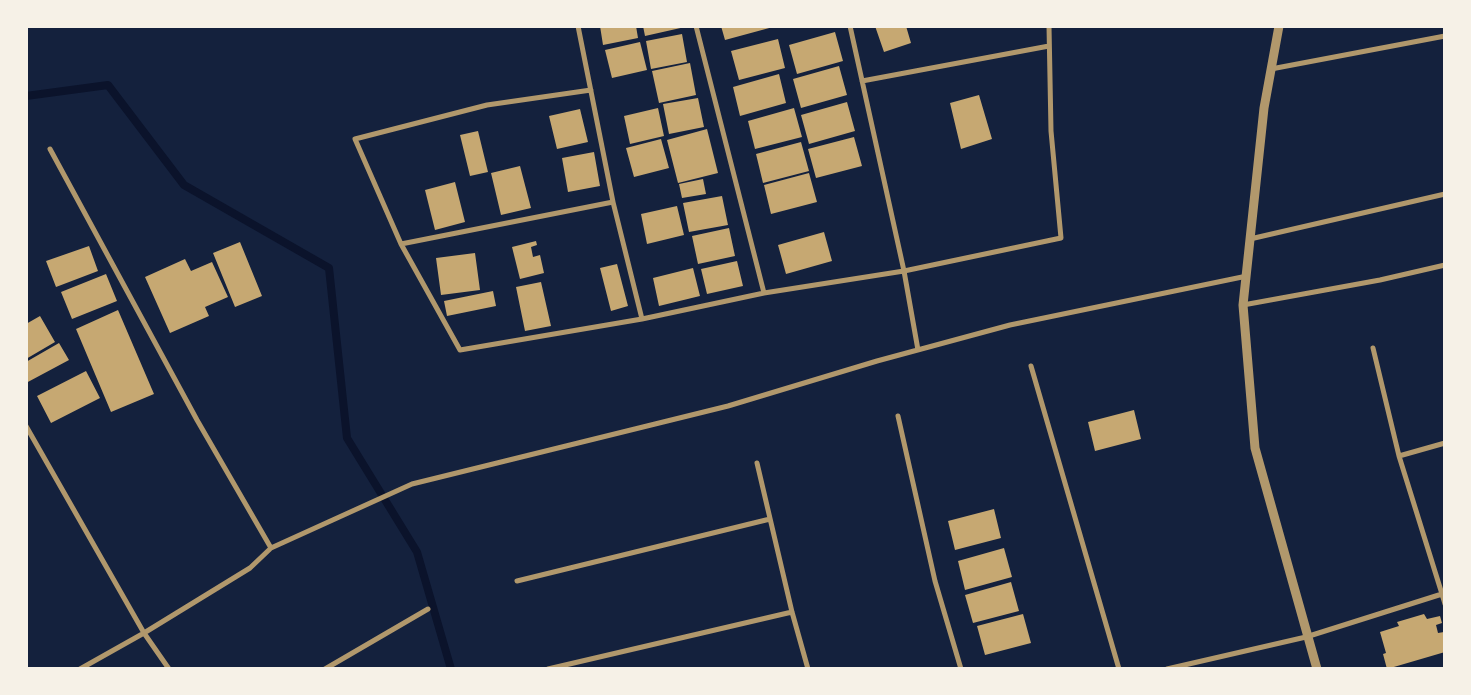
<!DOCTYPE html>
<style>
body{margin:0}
#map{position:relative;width:1471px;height:695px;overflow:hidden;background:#14213d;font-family:Signika,sans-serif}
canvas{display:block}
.frame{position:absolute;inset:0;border:28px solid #f6f1e7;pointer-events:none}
</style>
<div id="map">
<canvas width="1471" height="695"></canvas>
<div class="frame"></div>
</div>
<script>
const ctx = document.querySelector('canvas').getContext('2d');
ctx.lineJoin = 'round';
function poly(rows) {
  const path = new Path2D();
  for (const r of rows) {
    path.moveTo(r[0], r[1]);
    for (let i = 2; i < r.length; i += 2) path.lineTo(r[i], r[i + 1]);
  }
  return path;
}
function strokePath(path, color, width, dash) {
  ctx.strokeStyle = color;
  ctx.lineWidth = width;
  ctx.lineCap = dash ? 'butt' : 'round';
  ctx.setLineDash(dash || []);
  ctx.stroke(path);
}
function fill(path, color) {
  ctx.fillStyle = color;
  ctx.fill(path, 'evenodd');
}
const stream = poly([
 [26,96,108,85,184,185,329,268,347,438,417,552,451,669]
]);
const building = poly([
 [600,26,636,26,638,38,603,45],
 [643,26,685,26,685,27,645,36],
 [721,26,773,26,773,27,725,40],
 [875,26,906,26,911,43,884,52],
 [835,32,843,61,797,74,789,45],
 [682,34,687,62,651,69,646,41],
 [778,39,785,68,739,80,731,51],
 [640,42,647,70,612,78,605,50],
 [690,63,696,95,659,103,652,71],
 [839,66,847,95,801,108,793,79],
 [779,74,786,103,740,116,733,87],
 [979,95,992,139,961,149,950,103],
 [698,98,704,127,669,134,663,104],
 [847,102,855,131,809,144,801,115],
 [658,108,664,136,630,144,624,116],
 [794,108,802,137,755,149,748,121],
 [580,109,588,142,557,149,549,116],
 [707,129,718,173,678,183,667,140],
 [478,131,488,172,470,176,460,135],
 [854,137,862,166,816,178,808,149],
 [661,139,669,168,634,177,626,148],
 [801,142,809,171,763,183,756,154],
 [594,152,600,186,568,192,562,158],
 [520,166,531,208,501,215,491,173],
 [809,173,817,202,771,214,764,185],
 [703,179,706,194,682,198,679,184],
 [455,182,465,222,435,230,425,190],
 [722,196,728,225,689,232,683,203],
 [677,206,684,235,647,244,641,214],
 [729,228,735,256,698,264,692,236],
 [824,232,832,261,786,274,778,245],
 [536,241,537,245,531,247,533,257,540,255,544,273,520,279,512,247],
 [240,242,262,296,235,307,213,253],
 [89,246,98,271,56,287,46,261],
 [475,253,480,290,441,295,436,258],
 [185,259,191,271,212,262,228,297,205,307,209,316,170,333,145,277],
 [737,261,743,286,707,294,701,269],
 [617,264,628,306,611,311,600,268],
 [693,268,700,296,659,306,653,278],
 [106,274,117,301,72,319,61,292],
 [541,282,551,326,525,331,516,287],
 [493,291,496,306,447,316,444,301],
 [118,310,154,394,111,412,76,329],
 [40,316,55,342,26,359,26,324],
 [59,343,69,360,26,383,26,362],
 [86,371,100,398,51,423,37,396],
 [1134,410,1141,439,1095,451,1088,422],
 [994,509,1001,538,955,550,948,521],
 [1004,548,1012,577,965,590,958,561],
 [1011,582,1019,611,973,623,965,595],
 [1023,614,1031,643,985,655,977,626],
 [1424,614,1427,619,1440,616,1442,623,1436,625,1438,633,1444,632,1445,652,1387,669,1383,654,1386,653,1380,632,1399,626,1397,622]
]);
const minor = poly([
 [578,26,613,202,642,319],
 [696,26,764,293],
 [850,26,904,271,918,350],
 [1271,69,1445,36],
 [862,81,1049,46],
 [591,90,487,105,355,139,401,244,460,350,642,319,764,293,904,271,1061,238,1051,131,1049,26],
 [50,149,197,420,271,548],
 [1250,239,1445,194],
 [401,244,613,202],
 [1243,305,1380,280,1445,265],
 [1373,348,1399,456],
 [1031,366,1119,669],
 [898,416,935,581,961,669],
 [26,426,144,633,169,669],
 [757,463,792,612,808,669],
 [517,581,770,519],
 [1444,593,1442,594,1399,456,1445,443],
 [80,669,144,633,250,568,271,548,412,484,728,406,877,361,1010,325,1247,276],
 [325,669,428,609],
 [548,669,792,612],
 [1167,669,1306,637,1442,594,1445,604]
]);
const tertiary = poly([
 [1279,26,1264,108,1243,305,1255,448,1317,669]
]);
strokePath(stream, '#0b132b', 8);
fill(building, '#c6a872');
strokePath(minor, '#b1986c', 5);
strokePath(tertiary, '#b1986c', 9);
</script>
